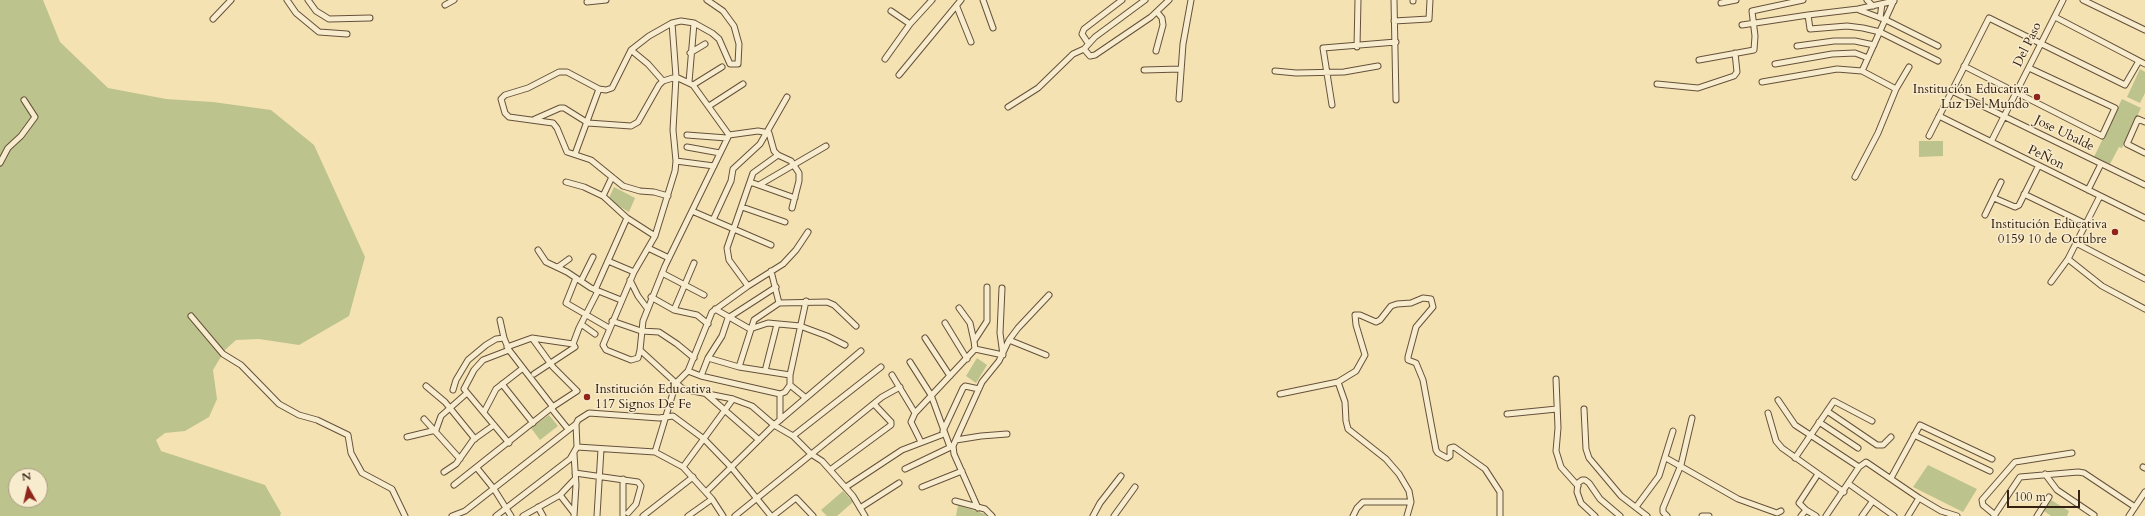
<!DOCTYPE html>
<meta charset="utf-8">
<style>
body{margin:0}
#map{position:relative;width:2145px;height:516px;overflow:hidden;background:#f5e2b3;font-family:Cardo,serif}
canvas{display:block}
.north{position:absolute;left:8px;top:468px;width:40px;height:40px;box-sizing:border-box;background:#f8ecce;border:1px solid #aa9b83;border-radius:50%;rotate:352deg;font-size:11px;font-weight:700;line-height:16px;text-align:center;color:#352112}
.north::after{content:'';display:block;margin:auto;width:14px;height:18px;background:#8f2418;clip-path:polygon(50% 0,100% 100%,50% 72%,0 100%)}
.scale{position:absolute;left:2007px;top:490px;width:73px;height:18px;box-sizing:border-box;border:2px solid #352112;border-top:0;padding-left:5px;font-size:12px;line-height:14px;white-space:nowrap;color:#352112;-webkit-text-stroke:3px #f8ecce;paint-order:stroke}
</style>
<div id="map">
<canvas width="2145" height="516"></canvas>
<div class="north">N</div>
<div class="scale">100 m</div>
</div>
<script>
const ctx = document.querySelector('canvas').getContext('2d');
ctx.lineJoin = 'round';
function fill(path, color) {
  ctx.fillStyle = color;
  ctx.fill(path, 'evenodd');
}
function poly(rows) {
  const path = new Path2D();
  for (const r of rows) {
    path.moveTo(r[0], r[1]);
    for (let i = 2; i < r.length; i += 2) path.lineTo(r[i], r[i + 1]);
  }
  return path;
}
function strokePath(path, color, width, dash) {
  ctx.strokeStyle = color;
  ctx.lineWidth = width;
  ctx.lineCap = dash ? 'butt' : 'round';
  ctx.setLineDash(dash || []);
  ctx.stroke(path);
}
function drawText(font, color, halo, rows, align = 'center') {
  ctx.font = font + ' Cardo,serif';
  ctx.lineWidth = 3;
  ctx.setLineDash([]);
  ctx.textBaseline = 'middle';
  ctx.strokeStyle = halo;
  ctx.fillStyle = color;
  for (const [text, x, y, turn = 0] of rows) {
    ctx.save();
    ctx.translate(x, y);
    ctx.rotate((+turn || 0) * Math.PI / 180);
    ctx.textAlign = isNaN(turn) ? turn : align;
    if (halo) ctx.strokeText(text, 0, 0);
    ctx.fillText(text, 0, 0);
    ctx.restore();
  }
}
const green = poly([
 [0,0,43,0,60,42,108,88,166,99,213,102,271,110,314,145,365,257,349,316,299,345,259,339,236,340,225,350,213,370,217,399,209,417,185,431,165,433,156,440,161,451,265,485,281,513,280,516,0,516],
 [16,476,40,476,40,500,16,500],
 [2140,69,2145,72,2145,93,2140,103,2127,97],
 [2122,99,2141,108,2122,148,2119,147,2110,164,2094,157],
 [1919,141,1943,141,1943,156,1919,157],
 [614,187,635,198,629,212,608,200],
 [977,358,987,365,976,383,966,376],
 [549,415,558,426,540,440,531,428],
 [1928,465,1977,489,1963,512,1913,487],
 [843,491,853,502,837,516,827,516,821,510],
 [2051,500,2069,511,2067,516,2051,516,2044,511],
 [958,505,985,514,986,516,956,516]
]);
const minor = poly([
 [287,0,296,13,319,32,347,34],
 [308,0,316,11,329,19,370,18],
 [983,0,993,28],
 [1394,0,1396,100],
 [1413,0,1413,1],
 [1867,0,1873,6],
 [2083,0,2145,30],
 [587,2,606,0],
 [1721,3,1736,0],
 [445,5,454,0],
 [957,7,971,42],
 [1859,10,1886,20,1938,46],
 [891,11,910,24],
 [1808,15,1810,29,1847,26,1863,28,1880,32,1938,61],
 [2055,17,2145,64],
 [1880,18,1882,4],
 [213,19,231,0],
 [1394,21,1429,19,1430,0],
 [1742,25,1808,15,1858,9,1894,1],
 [1088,43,1082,34,1084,29,1122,0],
 [1797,46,1834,41,1855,41,1874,45],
 [1357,47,1358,0],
 [1084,49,1090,56,1095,55,1151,17,1169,0],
 [631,50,648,64,663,81],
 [1156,51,1163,25,1162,18,1157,12],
 [690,53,705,44],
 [885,59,910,24,932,0],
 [1699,60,1754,50,1755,36,1752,11,1803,0],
 [1775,64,1832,54,1855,53,1868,58],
 [1964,66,2102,136,2115,108,2029,68],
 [1144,70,1180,69],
 [1275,71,1296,73,1344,72,1378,66],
 [1862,71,1894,0],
 [899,75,961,0],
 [689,82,694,23],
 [1762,82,1837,69,1862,71,1896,89],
 [1657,84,1698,88,1734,76,1737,72,1735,53],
 [693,85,722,67],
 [1952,91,2145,185],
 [1179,99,1183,44,1191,0],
 [1332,105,1323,48,1396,42],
 [709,106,743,84],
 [1008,107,1038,88,1073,54,1084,49,1095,37,1145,0],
 [1939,116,2145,218],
 [535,119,560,108,564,108,588,123,631,126,638,122,659,85,663,81,676,77,693,85,729,135,758,131,769,133,774,151,778,155,791,161,799,173,799,181,792,208],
 [2145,122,2138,119,2127,144,2145,153],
 [687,135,727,138],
 [1929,136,1989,18,2125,85,2139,61],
 [1991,142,2063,0],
 [687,147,720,153],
 [575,154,599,89],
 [676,161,714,166],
 [0,163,8,148,21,136,35,117,24,100],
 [1855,177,1878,133,1896,89,1909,67],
 [566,182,584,187,603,196,627,218,655,236],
 [750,182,795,198],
 [759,185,826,146],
 [2088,190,2101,164],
 [2024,194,2086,224],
 [603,196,612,177],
 [668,196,654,192,640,191,623,186,591,160,567,152,557,128,553,123,509,117,505,113,501,99,505,95,528,88,559,72,567,72,599,89,606,90,612,88,631,50,649,36,672,23,681,21,694,23,712,33,719,39,730,64,738,64,739,44,734,26,723,11,707,0],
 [1994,198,2015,207,2019,205,2038,167],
 [742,207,785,222],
 [692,211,771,245],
 [1985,215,2001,182],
 [713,220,731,181,733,169,760,144,787,97],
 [808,232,796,250,783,264,748,286,712,312,688,371,676,383,683,389,733,399,752,406,774,425,793,436,811,454,822,461,853,496,865,516],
 [2076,243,2145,279],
 [648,248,669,258],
 [538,250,546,262,567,272,591,288,621,300],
 [2068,259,2102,286,2145,309],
 [608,261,634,272],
 [558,267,569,259],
 [771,271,779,303,827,302,834,305,856,326],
 [662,273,704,295],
 [576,278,566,303,609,328],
 [630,280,638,296,647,308],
 [581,281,593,257],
 [2051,282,2068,259,2100,196],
 [748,286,729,260,727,248,753,173,778,155],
 [987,287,987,321,974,341,975,349,1003,355,1000,333,1002,288],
 [595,290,627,218],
 [651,297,674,310,697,315,708,324],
 [959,308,970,323,974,341],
 [715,309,750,329,768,323,800,326,827,336,845,345],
 [674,310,694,263],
 [191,316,223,354,241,365,279,404,299,415,317,420,348,435,351,453,362,473,392,489,405,516],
 [500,320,504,338,509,350,483,360,474,370,464,389,509,443],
 [612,321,641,331,659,332,677,344,694,358],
 [945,323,967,359],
 [581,324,595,334],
 [925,338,950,376],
 [1009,340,1046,355],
 [507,347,532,338],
 [509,350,553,407],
 [640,350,638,358,631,360,606,350,603,345,634,272,655,236,675,171,676,161,673,130,676,77,672,23],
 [910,362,931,395,950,447],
 [739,367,754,320,779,303],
 [688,371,701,376,780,394,785,392,790,385,790,375,739,367,708,358],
 [765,371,777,324],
 [534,374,575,347,573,344,579,328,598,291],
 [790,375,806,301],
 [892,375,915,413],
 [701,376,708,358,722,336,728,318,776,287],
 [1556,379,1558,428,1556,451,1561,467,1578,486],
 [1338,382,1345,402,1346,421,1348,429,1386,459,1399,474,1409,491,1411,502,1407,516],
 [502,384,533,423],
 [790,385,806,398],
 [426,386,445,402,475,439],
 [453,390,456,380,468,360,486,345,496,339,504,338],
 [705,393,759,440],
 [780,394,780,420],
 [1280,394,1338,382,1356,371,1365,355,1356,325,1355,315,1360,315,1376,322,1380,320,1391,306,1397,304,1411,303,1423,298,1431,299,1433,307,1416,327,1408,357,1408,360,1416,363,1423,380,1436,450,1438,453,1447,458,1450,456,1450,448,1454,447,1485,469,1500,492,1500,516],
 [1778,400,1795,425,1859,467],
 [551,408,568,429],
 [1584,409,1586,449,1589,458,1621,496,1647,516],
 [1827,411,1877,445,1883,445,1891,437],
 [484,412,496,389,523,368],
 [1768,413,1776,441,1782,448,1844,492],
 [1507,414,1557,409],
 [424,419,460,459],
 [1819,422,1858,448],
 [943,431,963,388,965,386,979,389],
 [1914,435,1990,471],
 [793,436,881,367],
 [407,437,436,430,441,416,467,393],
 [956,440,981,436,1007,434],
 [921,442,911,422,915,413,975,349],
 [577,447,655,452,683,467,712,499,723,516],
 [655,452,676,383,640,350,643,321,665,266,729,135],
 [574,454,576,485,574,516],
 [1666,458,1738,499,1777,513,1781,511],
 [1795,458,1834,401,1872,421],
 [683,467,733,399],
 [2143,467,2145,468],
 [477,468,494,489,511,516],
 [905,469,953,446],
 [830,470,891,425,891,422,874,404],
 [444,472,456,464,473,440,494,425],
 [575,473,638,482,641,486,636,504,628,513],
 [2045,474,2057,490,2094,515],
 [1891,478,1920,425,1992,459],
 [1849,484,1894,516],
 [454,485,551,408,577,391,553,367,532,338,573,344],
 [846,487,902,450,944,434],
 [922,487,962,471],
 [706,492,774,425,861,351],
 [560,495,574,513],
 [955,501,985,509,992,516],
 [538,507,543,516],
 [1636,507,1659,476,1673,431],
 [860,508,899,483],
 [978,508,954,454,953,446,982,382,999,361,1009,340,1018,328,1049,295],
 [1995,515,1983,505,1982,500,2015,462,2072,453],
 [452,516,465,511,576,424],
 [496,516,570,459,577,447,576,424,578,420,589,413,659,418,673,416,704,439,732,468,771,516],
 [523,516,560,495,575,479],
 [597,516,601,449],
 [623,516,623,479],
 [643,516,693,477],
 [688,516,712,499],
 [735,516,882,397,900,387],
 [773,516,796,498,813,516],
 [1093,516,1100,503,1121,476],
 [1114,516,1135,487],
 [1353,516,1357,508,1363,502,1411,502],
 [1595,516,1581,503,1577,492,1578,483,1582,480,1585,480,1589,483,1600,499,1620,516],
 [1667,516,1663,512,1663,508,1681,465,1692,418],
 [1702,516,1709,516],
 [1801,516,1806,510],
 [1816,516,1806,510,1799,503,1818,474],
 [1826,516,1859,467,1866,462,1919,498,1941,511,1957,516],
 [1862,516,1872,502],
 [1908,516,1919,498],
 [1994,516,2020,477,2078,472,2084,473,2135,507],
 [2037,516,2049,497],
 [2129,516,2145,492]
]);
const markers = [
 [2037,97,4,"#8f2418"],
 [2115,232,4,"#8f2418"],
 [587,397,4,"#8f2418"]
];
const streetNames = [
 ["Del Paso",2028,45,-64],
 ["Jose Ubalde",2064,134,26],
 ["PeÑon",2046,158,26]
];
const poiNames = [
 ["Institución Educativa",2029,90],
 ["Luz Del Mundo",2029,105],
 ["Institución Educativa",2107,225],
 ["0159 10 de Octubre",2107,240],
 ["Institución Educativa",595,390,"left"],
 ["117 Signos De Fe",595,405,"left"]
];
fill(green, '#bcc38c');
strokePath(minor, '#65513a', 7);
strokePath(minor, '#f8ecce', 5);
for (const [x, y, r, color] of markers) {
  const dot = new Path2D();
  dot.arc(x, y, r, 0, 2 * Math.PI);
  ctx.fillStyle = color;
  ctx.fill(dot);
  strokePath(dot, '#f8ecce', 1.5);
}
drawText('13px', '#352112', '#f8ecce', streetNames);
drawText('13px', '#352112', '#f8ecce', poiNames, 'right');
</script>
